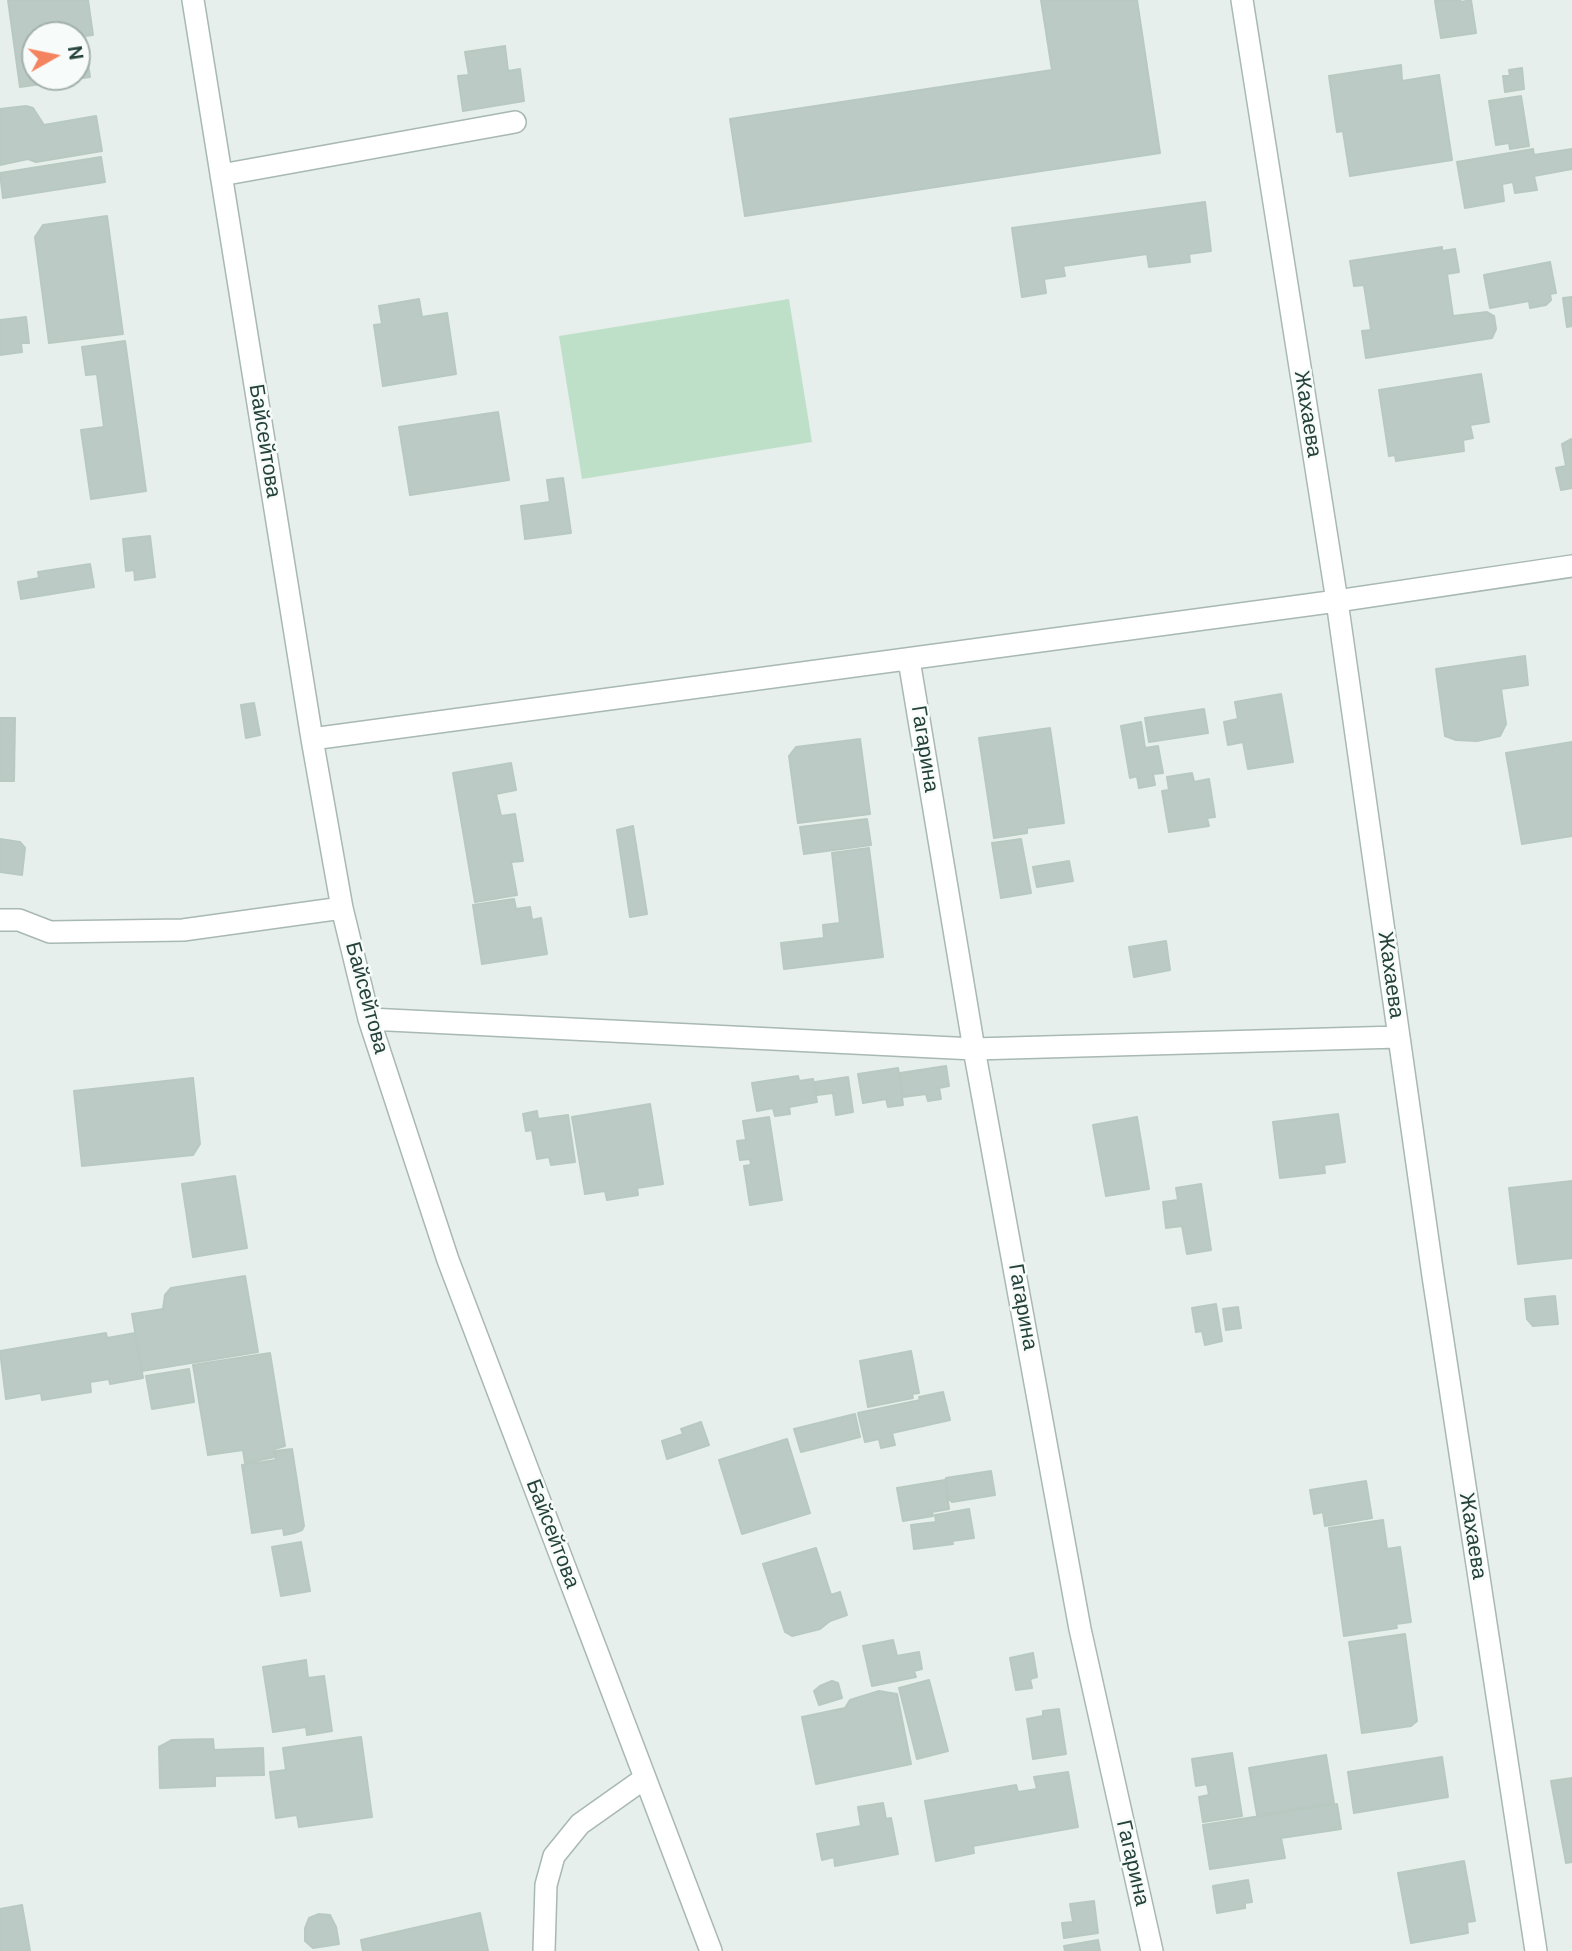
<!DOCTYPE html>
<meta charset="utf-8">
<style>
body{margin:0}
#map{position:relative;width:1572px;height:1951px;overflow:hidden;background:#e6efeb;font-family:"DM Sans",sans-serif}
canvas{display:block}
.north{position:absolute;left:21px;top:21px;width:70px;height:70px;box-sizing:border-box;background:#f7fbf9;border:2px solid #a3b1ad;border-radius:50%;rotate:81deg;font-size:19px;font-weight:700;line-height:28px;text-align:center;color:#24423a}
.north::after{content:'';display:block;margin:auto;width:24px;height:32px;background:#f4845f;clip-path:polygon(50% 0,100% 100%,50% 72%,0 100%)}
</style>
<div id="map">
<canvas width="1572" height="1951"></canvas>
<div class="north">N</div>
</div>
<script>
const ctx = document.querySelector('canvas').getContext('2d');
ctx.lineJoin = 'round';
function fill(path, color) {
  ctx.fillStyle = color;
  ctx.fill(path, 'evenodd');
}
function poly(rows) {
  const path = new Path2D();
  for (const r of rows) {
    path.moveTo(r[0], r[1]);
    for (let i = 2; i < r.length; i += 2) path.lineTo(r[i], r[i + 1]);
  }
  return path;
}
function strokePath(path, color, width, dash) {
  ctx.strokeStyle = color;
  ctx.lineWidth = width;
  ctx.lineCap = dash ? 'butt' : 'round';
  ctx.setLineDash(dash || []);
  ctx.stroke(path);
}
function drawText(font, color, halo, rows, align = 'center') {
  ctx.font = font + ' "DM Sans",sans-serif';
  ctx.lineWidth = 5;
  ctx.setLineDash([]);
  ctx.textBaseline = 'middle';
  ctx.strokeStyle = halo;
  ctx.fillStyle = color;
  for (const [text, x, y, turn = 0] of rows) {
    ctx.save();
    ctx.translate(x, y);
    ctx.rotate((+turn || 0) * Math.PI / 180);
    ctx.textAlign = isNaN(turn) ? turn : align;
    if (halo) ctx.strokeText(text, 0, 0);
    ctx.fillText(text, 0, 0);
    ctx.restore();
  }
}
const green = poly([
 [789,299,812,442,582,479,559,336]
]);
const building = poly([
 [8,0,88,0,93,35,84,36,90,77,20,87,8,0],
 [35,35,77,35,77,77,35,77,35,35],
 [1041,0,1137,0,1160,153,745,216,730,119,1052,70,1041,0],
 [1444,0,1460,0,1461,2,1471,0,1476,33,1441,38,1435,1,1444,0],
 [505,46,508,71,520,69,524,101,463,111,458,76,469,75,465,52,505,46],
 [1401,65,1402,81,1439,75,1452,160,1350,176,1343,131,1337,132,1329,76,1401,65],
 [1522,68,1524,89,1505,92,1503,76,1510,76,1509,70,1522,68],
 [1521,96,1529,146,1510,149,1509,143,1496,145,1489,101,1521,96],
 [26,106,33,108,44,125,96,116,102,151,36,162,28,159,0,165,0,109,26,106],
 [1533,149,1534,155,1572,149,1572,169,1534,176,1537,190,1515,193,1513,182,1502,184,1504,201,1465,208,1457,162,1533,149],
 [101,157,105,182,3,198,0,173,101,157],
 [1205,202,1211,251,1189,254,1190,262,1149,267,1147,254,1063,266,1065,276,1044,279,1046,293,1022,297,1012,228,1205,202],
 [107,216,123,334,49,343,35,237,43,225,107,216],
 [1442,247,1442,251,1455,249,1459,272,1447,274,1453,316,1487,312,1494,316,1496,329,1492,338,1366,358,1362,331,1371,330,1364,285,1354,286,1350,261,1442,247],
 [1550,262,1556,293,1550,294,1551,300,1546,305,1530,308,1529,301,1490,308,1484,275,1550,262],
 [1572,297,1572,326,1567,327,1563,298,1572,297],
 [419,299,422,317,447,313,456,374,383,386,374,325,382,324,379,306,419,299],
 [26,317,29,343,21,343,22,352,0,355,0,320,26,317],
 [125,341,146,491,91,499,81,430,104,427,97,374,86,375,82,347,125,341],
 [1481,374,1489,422,1470,425,1473,438,1463,440,1464,451,1396,461,1395,455,1389,456,1379,390,1481,374],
 [498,412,509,480,410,495,399,427,498,412],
 [1571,439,1572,488,1561,490,1556,468,1566,466,1562,444,1571,439],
 [563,478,571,533,525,539,521,506,550,502,547,480,563,478],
 [150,536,155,577,135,580,134,570,126,571,123,539,150,536],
 [90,564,94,587,21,599,18,582,39,578,38,572,90,564],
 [1525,656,1528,685,1501,689,1506,724,1500,736,1477,741,1456,740,1445,736,1436,669,1525,656],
 [1281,694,1293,762,1248,769,1243,742,1228,745,1224,722,1238,719,1235,702,1281,694],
 [254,703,260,735,246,738,241,705,254,703],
 [1204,709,1208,733,1149,742,1145,718,1204,709],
 [0,718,15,718,14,781,0,781,0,718],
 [1141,722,1145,748,1158,746,1163,773,1153,774,1155,785,1139,788,1137,776,1130,778,1121,726,1141,722],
 [1050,728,1064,823,1027,828,1027,833,994,838,979,738,1050,728],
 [860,739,870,814,798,823,789,756,796,747,860,739],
 [1572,742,1572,836,1522,844,1506,753,1572,742],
 [511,763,516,790,496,794,501,816,515,814,523,861,511,862,517,895,475,902,453,773,511,763],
 [1192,773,1194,782,1209,779,1215,817,1207,818,1209,826,1169,832,1162,791,1169,790,1167,777,1192,773],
 [867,819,871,845,804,854,800,827,867,819],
 [633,826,647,914,630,917,617,830,633,826],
 [0,839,20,842,25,848,22,875,0,872,0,839],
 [1021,839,1031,893,1001,898,992,843,1021,839],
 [869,848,883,957,784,969,781,943,824,938,823,925,840,923,832,853,869,848],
 [1069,861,1073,881,1037,887,1033,867,1069,861],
 [514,899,516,909,530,907,532,920,541,918,547,954,482,964,473,905,514,899],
 [1166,941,1170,970,1134,977,1129,947,1166,941],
 [946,1066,949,1086,939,1088,941,1099,928,1101,926,1094,903,1097,900,1073,946,1066],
 [898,1068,903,1105,888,1107,886,1099,863,1103,858,1074,898,1068],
 [798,1076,799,1081,813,1079,817,1102,789,1107,790,1114,775,1116,773,1108,757,1111,752,1083,798,1076],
 [848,1077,853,1112,836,1115,833,1093,817,1095,815,1082,848,1077],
 [193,1078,200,1144,193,1155,82,1166,74,1091,193,1078],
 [650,1104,663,1184,637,1188,638,1195,607,1200,605,1191,585,1194,572,1117,650,1104],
 [537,1111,538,1119,568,1115,575,1162,551,1165,549,1157,537,1159,532,1130,526,1131,523,1114,537,1111],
 [1338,1114,1345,1162,1324,1165,1325,1173,1280,1178,1273,1122,1338,1114],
 [769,1117,782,1200,750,1205,744,1166,751,1165,750,1159,740,1160,737,1141,746,1140,743,1121,769,1117],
 [1137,1117,1149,1189,1106,1196,1093,1125,1137,1117],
 [235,1176,247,1248,193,1257,182,1184,235,1176],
 [1572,1181,1572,1258,1518,1264,1509,1188,1572,1181],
 [1201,1184,1211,1250,1187,1254,1182,1226,1166,1228,1163,1202,1178,1200,1176,1188,1201,1184],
 [245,1276,258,1352,142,1371,132,1314,163,1309,165,1295,171,1288,245,1276],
 [1555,1296,1558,1324,1533,1326,1527,1319,1525,1299,1555,1296],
 [1216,1304,1222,1341,1205,1345,1202,1331,1196,1332,1192,1308,1216,1304],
 [1238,1307,1241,1328,1226,1330,1223,1309,1238,1307],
 [106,1333,107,1338,135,1333,143,1378,110,1384,109,1379,90,1382,91,1392,42,1400,41,1393,6,1399,0,1351,106,1333],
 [911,1351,919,1393,912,1394,913,1398,868,1407,860,1361,911,1351],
 [270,1353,285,1446,274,1449,275,1457,245,1463,243,1450,208,1455,193,1365,270,1353],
 [189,1369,194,1402,152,1409,146,1376,189,1369],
 [943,1392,950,1420,892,1433,895,1445,881,1448,879,1439,865,1442,858,1413,920,1400,919,1397,943,1392],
 [855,1414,860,1437,801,1452,794,1429,855,1414],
 [701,1422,709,1445,667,1459,662,1441,683,1434,681,1429,701,1422],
 [787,1439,810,1513,742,1534,719,1460,787,1439],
 [292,1449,304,1526,302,1530,294,1533,284,1535,283,1528,252,1533,242,1465,276,1460,275,1451,292,1449],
 [991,1471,995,1495,952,1502,949,1499,946,1478,991,1471],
 [945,1480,949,1509,932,1512,933,1516,903,1521,897,1488,945,1480],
 [1366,1481,1372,1518,1325,1526,1323,1512,1314,1514,1310,1490,1366,1481],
 [969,1509,974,1538,952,1541,953,1544,914,1549,911,1525,936,1522,935,1515,969,1509],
 [1383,1520,1387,1549,1400,1547,1411,1622,1396,1624,1397,1628,1344,1636,1329,1528,1383,1520],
 [301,1542,310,1591,281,1596,272,1547,301,1542],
 [816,1548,831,1595,840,1592,847,1615,830,1621,820,1629,792,1636,785,1632,763,1564,816,1548],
 [1405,1634,1417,1721,1411,1726,1362,1733,1349,1642,1405,1634],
 [893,1640,897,1656,919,1652,922,1669,914,1671,916,1677,872,1686,863,1646,893,1640],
 [1033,1653,1037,1677,1030,1679,1032,1688,1016,1690,1010,1658,1033,1653],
 [306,1660,308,1678,324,1676,332,1731,307,1735,306,1727,273,1732,263,1667,306,1660],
 [929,1680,948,1751,917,1759,899,1688,929,1680],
 [832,1681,838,1683,842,1698,819,1705,814,1691,820,1686,832,1681],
 [879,1691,897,1694,911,1764,816,1784,802,1717,845,1708,850,1700,879,1691],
 [1059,1709,1066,1754,1033,1759,1027,1719,1043,1716,1043,1711,1059,1709],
 [361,1737,372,1817,299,1827,297,1815,276,1818,270,1772,286,1770,283,1748,361,1737],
 [213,1739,214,1750,263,1748,264,1775,215,1776,215,1786,160,1788,159,1747,172,1740,213,1739],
 [1232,1753,1242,1816,1203,1822,1199,1797,1209,1795,1207,1784,1196,1786,1192,1759,1232,1753],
 [1326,1755,1334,1803,1257,1815,1249,1768,1326,1755],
 [1442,1757,1448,1797,1354,1813,1348,1772,1442,1757],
 [1068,1772,1078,1827,973,1846,974,1853,936,1861,925,1801,1016,1785,1018,1792,1037,1789,1034,1777,1068,1772],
 [1572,1778,1572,1862,1566,1863,1551,1781,1572,1778],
 [883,1803,886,1819,891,1818,898,1854,835,1866,834,1857,822,1860,817,1834,861,1826,858,1807,883,1803],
 [1337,1804,1341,1829,1281,1838,1285,1858,1210,1869,1203,1825,1337,1804],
 [1464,1861,1475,1921,1467,1922,1468,1933,1411,1943,1398,1873,1464,1861],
 [1248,1880,1252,1902,1245,1903,1245,1908,1217,1913,1213,1886,1248,1880],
 [1094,1901,1098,1933,1064,1938,1062,1923,1073,1922,1070,1904,1094,1901],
 [22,1905,30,1951,0,1951,0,1909,22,1905],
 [480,1913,488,1951,363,1951,361,1940,480,1913],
 [319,1914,330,1915,336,1927,339,1944,313,1948,305,1941,305,1928,309,1918,319,1914],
 [1098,1940,1100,1951,1065,1951,1064,1946,1098,1940]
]);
const minor = poly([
 [193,0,312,739,342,908,369,1019,448,1260,711,1951],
 [1242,0,1337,601,1433,1276,1536,1951],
 [221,175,515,122],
 [909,660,974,1049,1080,1629,1152,1951],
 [312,739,1337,601,1572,566],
 [0,920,19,920,50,932,183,930,342,908],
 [369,1019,974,1049,1398,1037],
 [544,1951,546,1885,554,1856,580,1824,645,1778]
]);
const streetNames = [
 ["Жахаева",1307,414,81],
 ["Байсейтова",264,441,81],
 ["Гагарина",924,749,81],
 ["Жахаева",1390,975,82],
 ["Байсейтова",366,998,75],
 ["Гагарина",1022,1307,80],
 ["Байсейтова",552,1534,69],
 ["Жахаева",1472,1536,81],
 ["Гагарина",1132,1863,77]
];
fill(green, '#bfe0c8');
fill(building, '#bbcac4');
strokePath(building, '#b8c9c2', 2);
strokePath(minor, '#a8b8b2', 24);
strokePath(minor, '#fff', 21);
drawText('21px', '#24423a', '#f7fbf9', streetNames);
</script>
